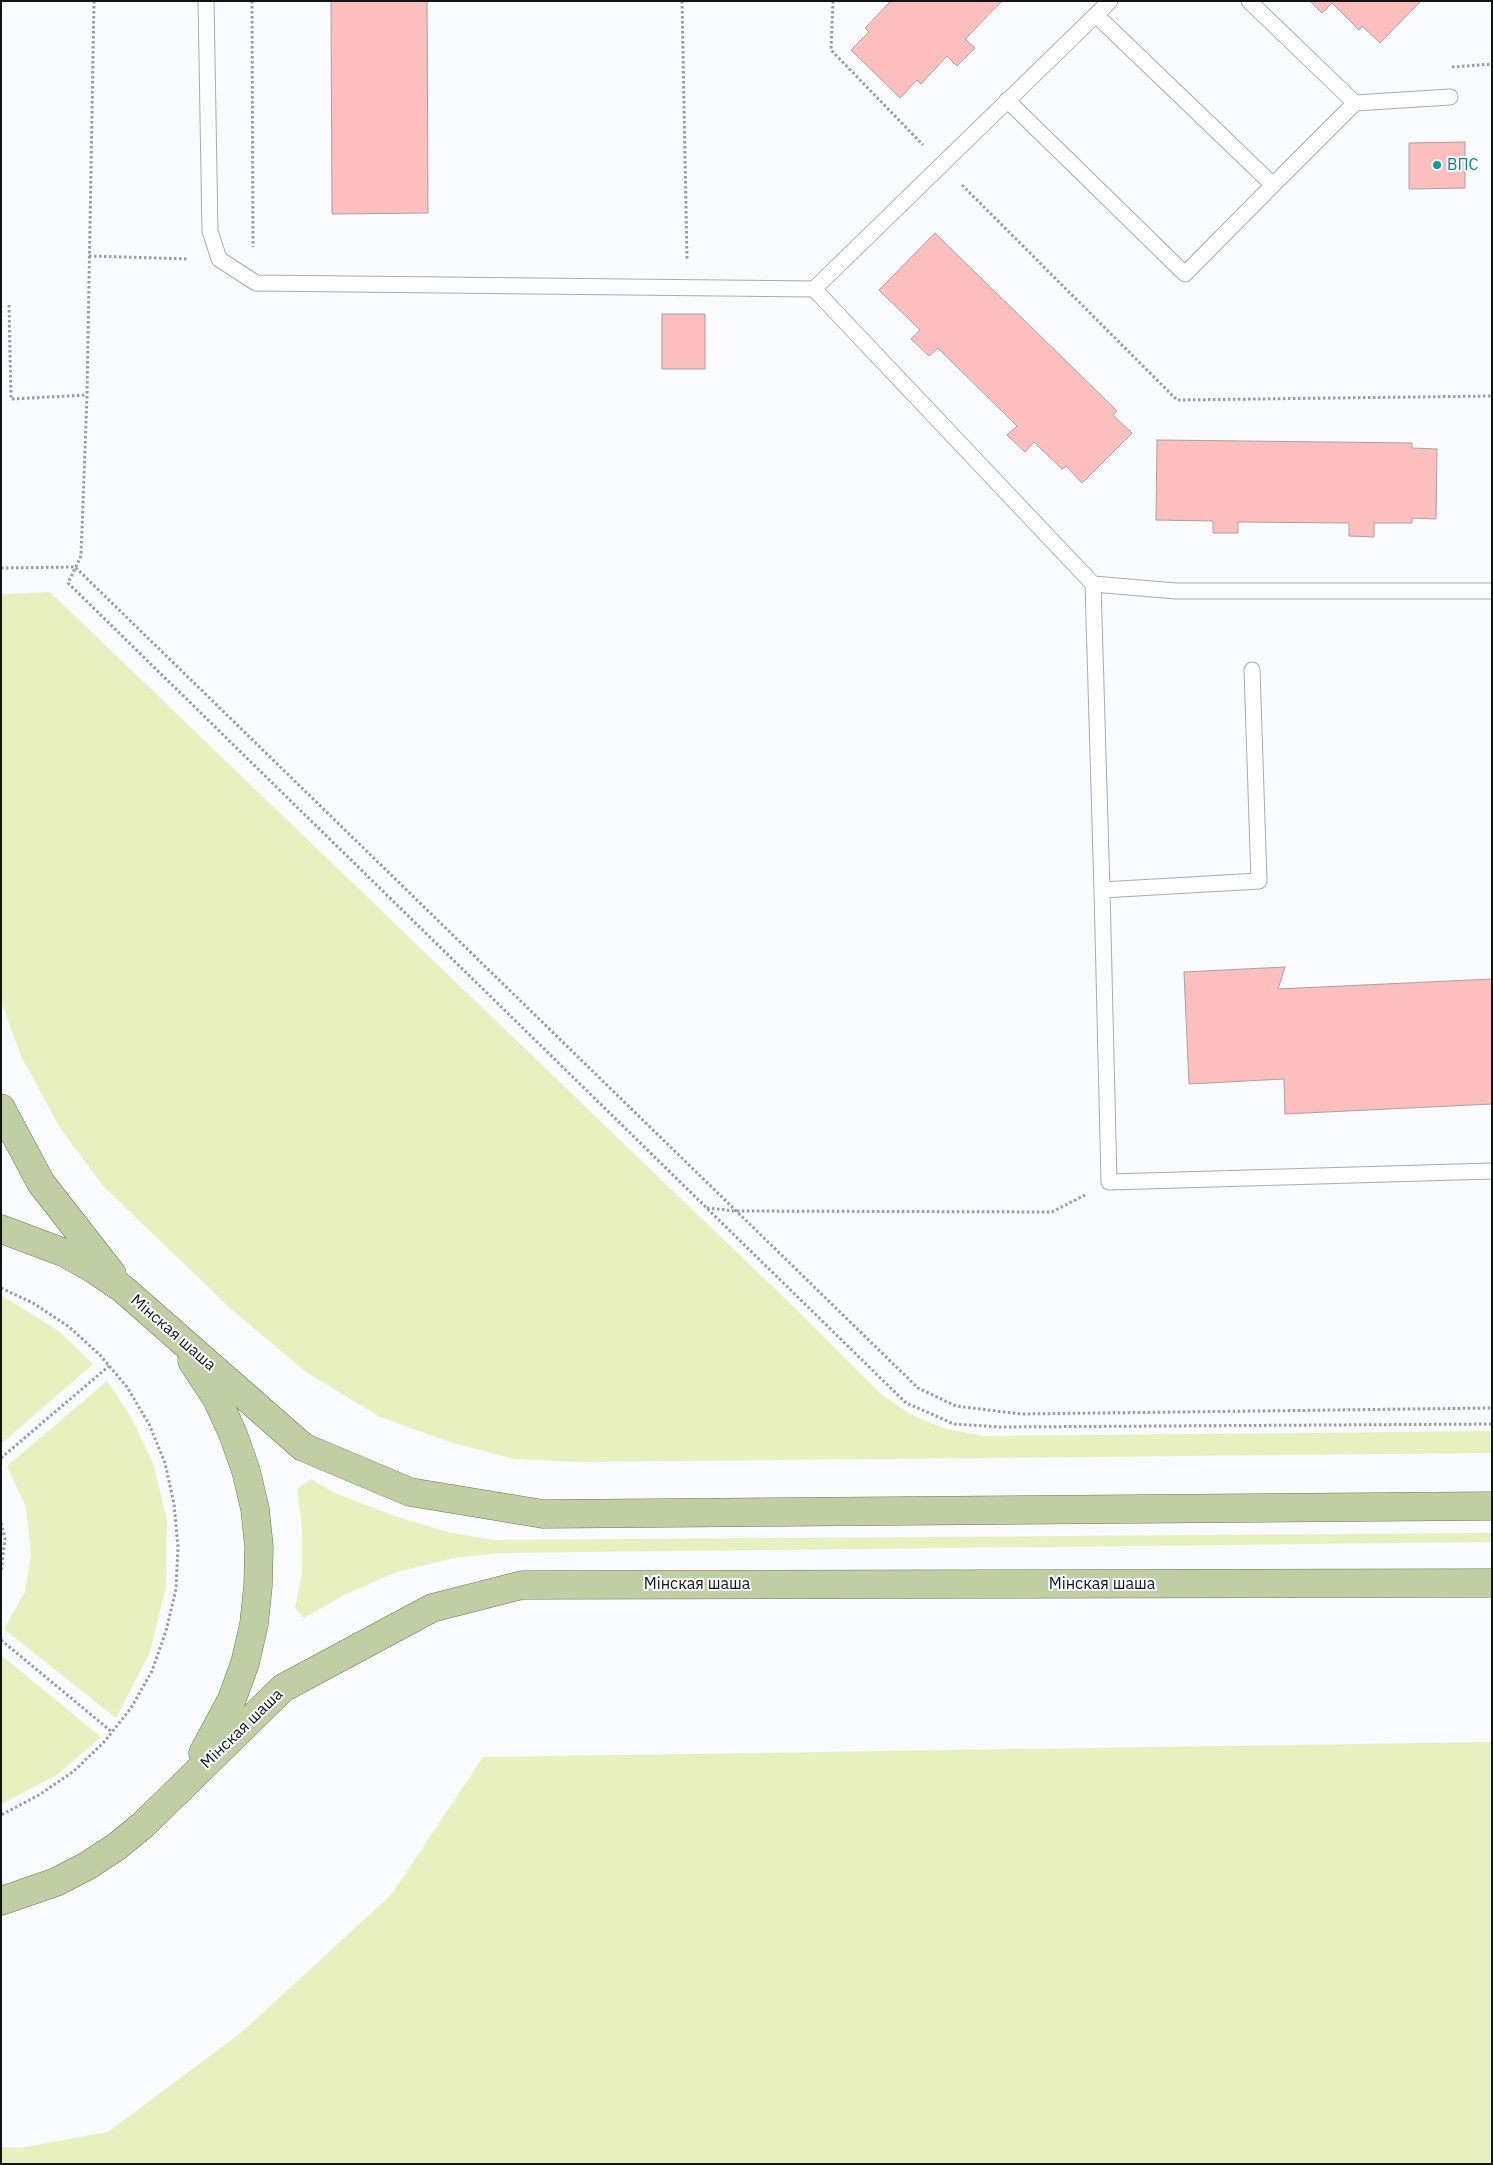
<!DOCTYPE html>
<meta charset="utf-8">
<style>
body{margin:0}
#map{position:relative;width:1493px;height:2165px;overflow:hidden;background:#f9fbff;font-family:"IBM Plex Sans",sans-serif}
canvas{display:block}
.frame{position:absolute;inset:0;border:2px solid #121315;pointer-events:none}
</style>
<div id="map">
<canvas width="1493" height="2165"></canvas>
<div class="frame"></div>
</div>
<script>
const ctx = document.querySelector('canvas').getContext('2d');
ctx.lineJoin = 'round';
function fill(path, color) {
  ctx.fillStyle = color;
  ctx.fill(path, 'evenodd');
}
function poly(rows) {
  const path = new Path2D();
  for (const r of rows) {
    path.moveTo(r[0], r[1]);
    for (let i = 2; i < r.length; i += 2) path.lineTo(r[i], r[i + 1]);
  }
  return path;
}
function strokePath(path, color, width, dash) {
  ctx.strokeStyle = color;
  ctx.lineWidth = width;
  ctx.lineCap = dash ? 'butt' : 'round';
  ctx.setLineDash(dash || []);
  ctx.stroke(path);
}
function drawText(font, color, halo, rows, align = 'center') {
  ctx.font = font + ' "IBM Plex Sans",sans-serif';
  ctx.lineWidth = 4;
  ctx.setLineDash([]);
  ctx.textBaseline = 'middle';
  ctx.strokeStyle = halo;
  ctx.fillStyle = color;
  for (const [text, x, y, turn = 0] of rows) {
    ctx.save();
    ctx.translate(x, y);
    ctx.rotate((+turn || 0) * Math.PI / 180);
    ctx.textAlign = isNaN(turn) ? turn : align;
    if (halo) ctx.strokeText(text, 0, 0);
    ctx.fillText(text, 0, 0);
    ctx.restore();
  }
}
const green = poly([
 [50,592,802,1315,880,1393,910,1414,943,1428,983,1436,1492,1431,1492,1453,576,1462,515,1459,453,1443,380,1417,306,1372,231,1309,104,1187,60,1128,21,1056,1,1001,1,594],
 [1,1295,60,1332,93,1364,1,1444],
 [107,1381,131,1417,153,1463,167,1520,166,1586,150,1652,116,1718,4,1629,25,1592,31,1555,26,1507,7,1466],
 [311,1479,335,1493,392,1515,447,1532,494,1540,1492,1533,1492,1542,498,1553,454,1558,397,1572,344,1595,304,1618,295,1608,302,1574,302,1529,297,1489],
 [1,1655,101,1737,57,1775,1,1804],
 [1492,1742,1492,2164,1,2164,1,2147,19,2148,108,2132,242,2032,392,1894,483,1757]
]);
const building = poly([
 [331,1,427,1,428,213,332,214,331,1],
 [891,1,1002,1,965,39,975,48,957,66,947,56,921,84,917,80,900,98,851,50,869,32,865,28,891,1],
 [1310,1,1421,1,1380,43,1362,26,1359,30,1332,3,1322,13,1310,1],
 [1465,142,1465,188,1409,189,1409,143,1465,142],
 [935,233,1117,411,1113,415,1132,433,1082,483,1066,466,1062,469,1034,442,1025,452,1007,435,1017,426,938,348,929,356,911,339,920,330,879,290,935,233],
 [662,314,705,314,705,369,662,369,662,314],
 [1157,440,1412,443,1412,448,1437,449,1436,519,1412,518,1412,523,1374,523,1374,537,1349,536,1349,523,1238,522,1238,533,1213,533,1213,521,1156,520,1157,440],
 [1285,967,1278,989,1492,979,1492,1104,1285,1114,1284,1079,1189,1084,1184,972,1285,967]
]);
const path = poly([
 [94,1,87,395,81,556,68,583,906,1403,954,1424,1000,1427,1492,1424],
 [252,1,253,247],
 [682,1,687,261],
 [833,1,831,50,923,145],
 [1452,67,1492,64],
 [962,185,1177,400,1492,396],
 [89,256,189,259],
 [9,305,11,399,87,395],
 [1,568,75,567,918,1388,956,1406,1021,1414,1492,1408],
 [707,1208,735,1211,1052,1212,1085,1195],
 [1,1288,33,1303,68,1326,100,1355,127,1387,149,1424,165,1463,174,1504,178,1547,176,1589,166,1631,152,1671,131,1708,105,1741,74,1771,39,1795,1,1815],
 [1,1458,109,1366],
 [1,1523,5,1539,1,1572],
 [1,1640,112,1732]
]);
const service = poly([
 [206,1,210,231,219,259,256,283,814,289,1110,1],
 [1249,1,1355,103,1450,97],
 [1007,100,1185,274,1273,185,1096,15],
 [1273,185,1355,103],
 [814,289,1093,584,1176,591,1492,591],
 [1093,584,1102,890,1259,881,1252,670],
 [1102,890,1109,1182,1492,1171]
]);
const primary = poly([
 [1,1108,41,1183,112,1274],
 [1,1229,65,1253,95,1270,123,1289,303,1447,410,1492,543,1514,1492,1506],
 [192,1361,217,1399,233,1434,246,1471,255,1509,259,1547,258,1586,254,1624,245,1663,232,1699,203,1753],
 [1,1901,56,1882,87,1866,116,1847,143,1825,283,1688,432,1608,522,1585,1492,1583]
]);
const markers = [
 [1437,165,5,"#0f9aa8"]
];
const cultureNames = [
 ["ВПС",1447,165]
];
const streetNames = [
 ["Мінская шаша",173,1333,41],
 ["Мінская шаша",697,1584],
 ["Мінская шаша",1102,1584],
 ["Мінская шаша",242,1729,-44]
];
fill(green, '#e8f0bf');
fill(building, '#fdbfbe');
strokePath(building, '#a7a1a0', 1);
strokePath(service, '#a8aaaf', 17);
strokePath(primary, '#69784b', 29);
strokePath(path, '#9b9c9f', 3, [2.5, 2.5]);
strokePath(service, '#fff', 15);
strokePath(primary, '#c1cea4', 28);
for (const [x, y, r, color] of markers) {
  const dot = new Path2D();
  dot.arc(x, y, r, 0, 2 * Math.PI);
  ctx.fillStyle = color;
  ctx.fill(dot);
  strokePath(dot, '#f9fbff', 2);
}
drawText('16px', '#0d838f', '#f9fbff', cultureNames, 'left');
drawText('16px', '#121315', '#f9fbff', streetNames);
</script>
